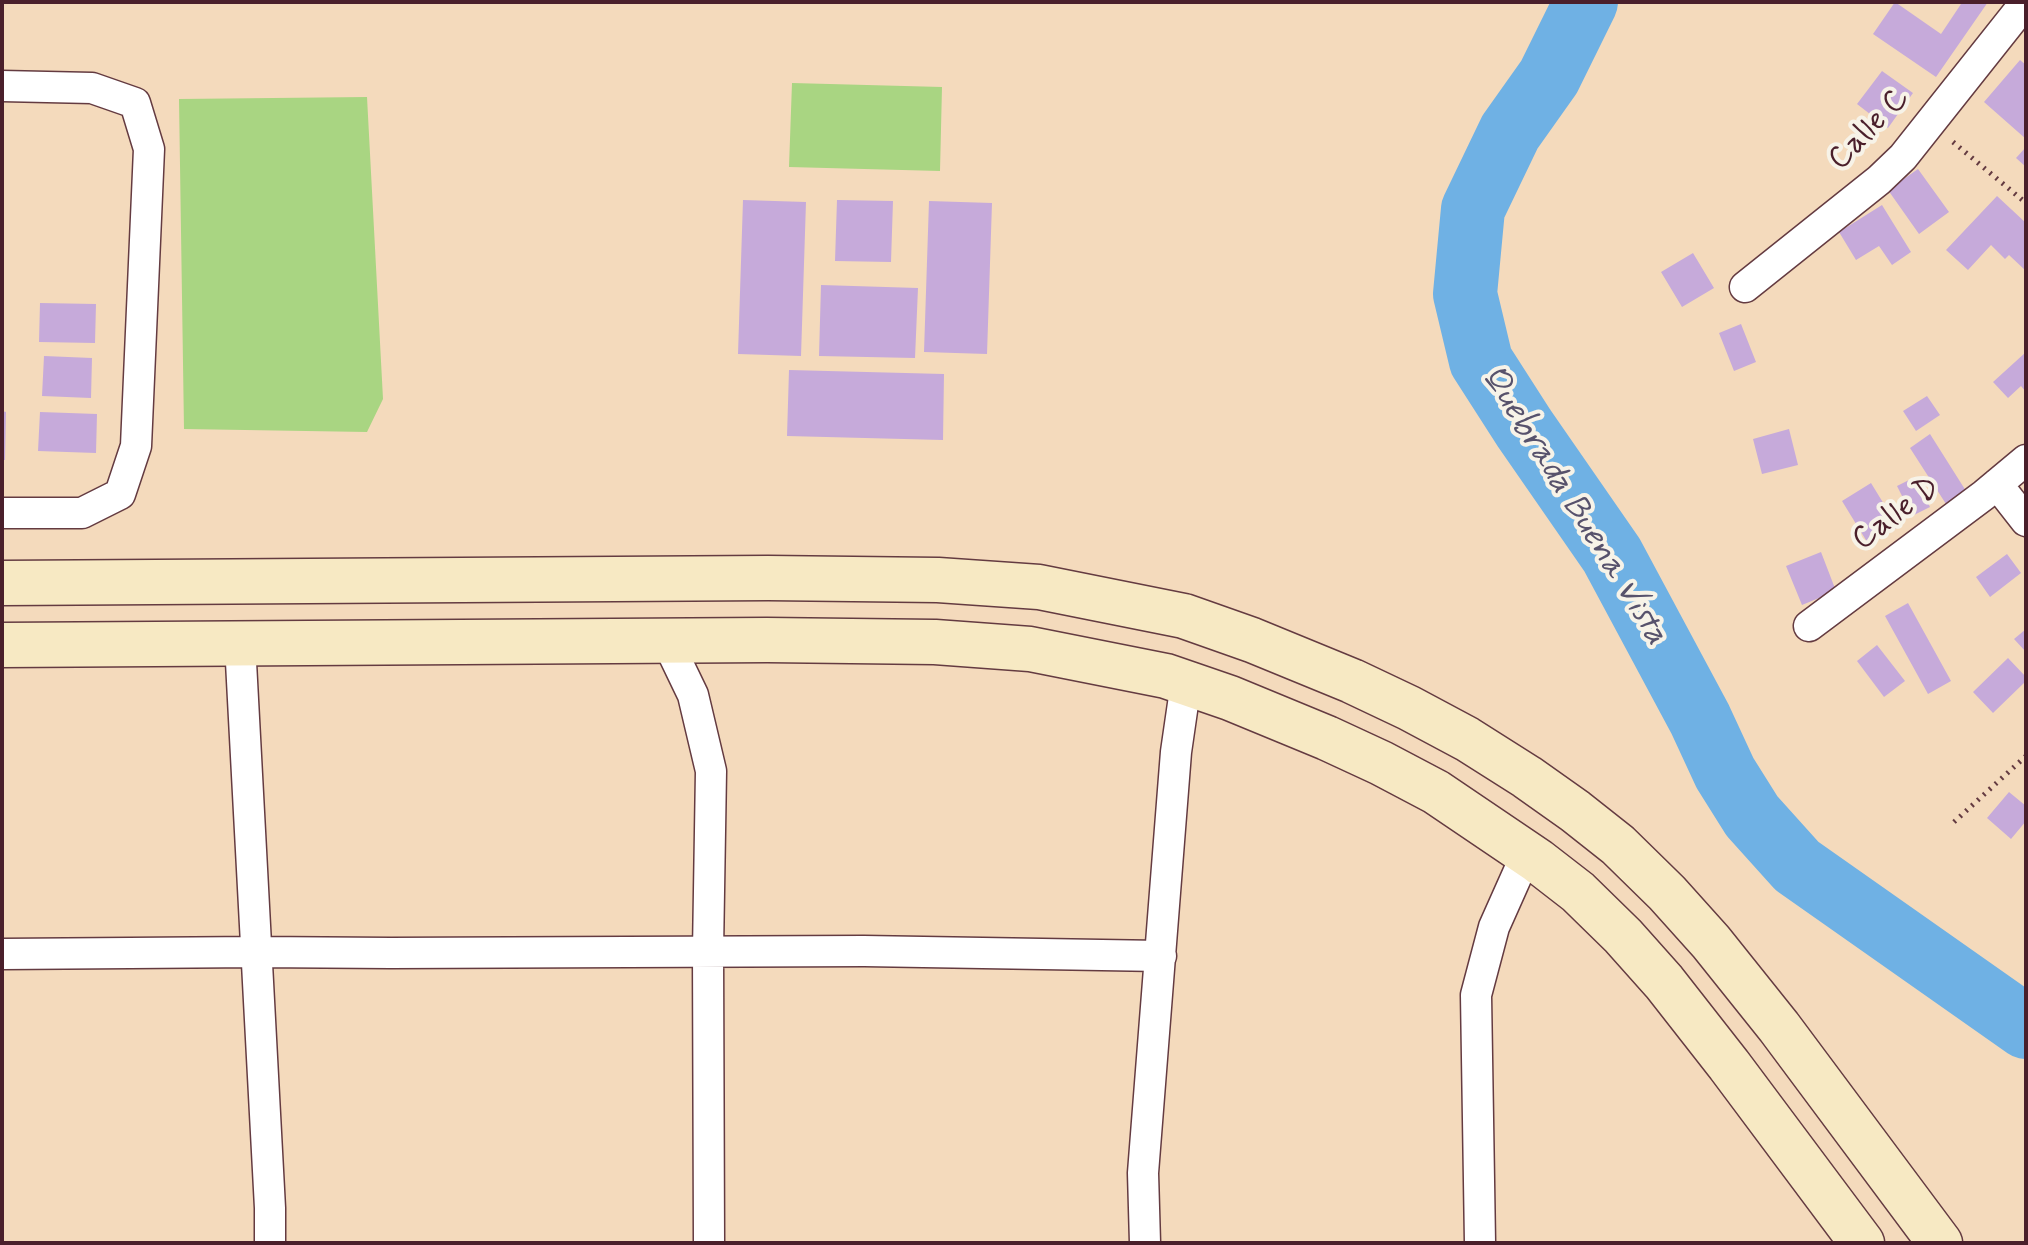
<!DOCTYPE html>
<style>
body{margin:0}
#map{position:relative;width:2028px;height:1245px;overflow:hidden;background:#f4dabc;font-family:Mynerve,sans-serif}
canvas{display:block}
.frame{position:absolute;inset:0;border:4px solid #4a1f2b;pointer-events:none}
</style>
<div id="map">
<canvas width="2028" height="1245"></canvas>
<div class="frame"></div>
</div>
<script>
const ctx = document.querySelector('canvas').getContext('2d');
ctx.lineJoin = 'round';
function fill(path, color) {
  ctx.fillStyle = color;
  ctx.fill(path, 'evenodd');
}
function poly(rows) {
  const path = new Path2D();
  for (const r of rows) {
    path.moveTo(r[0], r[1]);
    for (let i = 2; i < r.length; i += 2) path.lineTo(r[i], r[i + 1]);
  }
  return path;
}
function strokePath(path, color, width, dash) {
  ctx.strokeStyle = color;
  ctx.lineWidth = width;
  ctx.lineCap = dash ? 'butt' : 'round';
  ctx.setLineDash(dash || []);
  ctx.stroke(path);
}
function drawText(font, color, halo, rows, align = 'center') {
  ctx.font = font + ' Mynerve,sans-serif';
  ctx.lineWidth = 8;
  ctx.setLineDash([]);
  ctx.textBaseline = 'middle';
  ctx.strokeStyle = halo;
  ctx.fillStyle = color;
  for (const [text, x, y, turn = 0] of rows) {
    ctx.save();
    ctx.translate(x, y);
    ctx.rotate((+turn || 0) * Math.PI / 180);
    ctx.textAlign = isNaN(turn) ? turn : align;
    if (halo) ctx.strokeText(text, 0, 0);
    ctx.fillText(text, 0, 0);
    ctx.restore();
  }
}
const green = poly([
 [792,83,942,87,940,171,789,167],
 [367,97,383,399,367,432,184,429,179,99]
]);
const river = poly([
 [1586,2,1549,77,1510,132,1473,209,1465,294,1481,361,1524,428,1612,555,1700,719,1725,773,1752,816,1797,866,2026,1027]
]);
const building = poly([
 [1895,2,1941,34,1961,4,1958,2,1988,2,1936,77,1873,34],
 [2020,60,2026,65,2026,139,1984,102],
 [1882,71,1913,93,1888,128,1857,104],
 [2026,147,2026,167,2016,158],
 [1918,169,1949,212,1919,234,1888,190],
 [1997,196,2026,223,2026,271,2009,255,2005,259,1991,245,1968,270,1946,250],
 [743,200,806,202,801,356,738,354],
 [837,200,893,201,891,262,835,261],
 [929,201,992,203,987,354,924,352],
 [1882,205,1911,252,1892,265,1879,246,1856,260,1839,232],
 [1693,253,1714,288,1682,307,1661,272],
 [821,285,918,288,915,358,819,356],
 [40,303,96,304,95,343,39,342],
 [1741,324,1756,362,1734,371,1719,333],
 [2026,352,2026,392,2021,386,2008,398,1993,382],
 [44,356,92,358,91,398,42,396],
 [789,370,944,374,943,440,787,436],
 [1927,396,1940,415,1916,431,1903,411],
 [2,411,6,412,5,460,2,460],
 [40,412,97,414,96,453,38,451],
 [1789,429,1798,465,1762,474,1753,439],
 [1930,434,1966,491,1946,504,1910,448],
 [1915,477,1930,507,1912,516,1897,486],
 [1871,483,1898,527,1869,545,1842,501],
 [1821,552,1836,591,1802,605,1786,566],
 [2007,554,2021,573,1990,597,1976,577],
 [1908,603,1951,681,1928,694,1885,616],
 [2026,629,2026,652,2014,639],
 [1877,645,1905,681,1884,697,1857,661],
 [2008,658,2026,677,2026,681,1993,713,1973,692],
 [2009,792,2026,806,2026,821,2011,839,1987,818]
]);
const path = poly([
 [1953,142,2026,203],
 [1954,822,2026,756]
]);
const street = poly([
 [2,86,92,88,135,103,149,149,136,446,120,494,82,513,2,513],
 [1745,287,1879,180,1903,157,2026,2],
 [1997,484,2026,521],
 [1809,626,1984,495,2026,460],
 [667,641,693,695,711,771,708,951,709,1243],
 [240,643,270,1208,270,1243],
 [2,954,257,952,391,953,864,951,1161,956],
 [1145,1243,1143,1173,1176,752,1186,683],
 [1480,1243,1476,995,1494,927,1527,853]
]);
const secondary = poly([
 [2,583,768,578,938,580,1039,587,1184,616,1252,640,1352,681,1409,708,1467,739,1527,777,1575,811,1618,845,1667,893,1711,942,1779,1027,1940,1243],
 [2,645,767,640,935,642,1030,649,1166,676,1230,698,1327,738,1381,763,1436,792,1538,861,1578,892,1623,936,1664,982,1729,1065,1862,1243]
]);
const streetNames = [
 ["Calle C",1870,130,-46],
 ["Calle D",1897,515,-37]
];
const waterNames = [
 ["Quebrada Buena Vista",1573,506,58]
];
fill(green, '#a9d582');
strokePath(river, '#6fb1e4', 64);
fill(building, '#c6aada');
strokePath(street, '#643b41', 33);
strokePath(secondary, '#643b41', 47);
strokePath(path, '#643b41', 5, [2, 6]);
strokePath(street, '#fff', 30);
strokePath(secondary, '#f7e9c3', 44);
drawText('32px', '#4a1f2b', '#f7f3e8', streetNames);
drawText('italic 34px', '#57526c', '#f7f3e8', waterNames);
</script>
